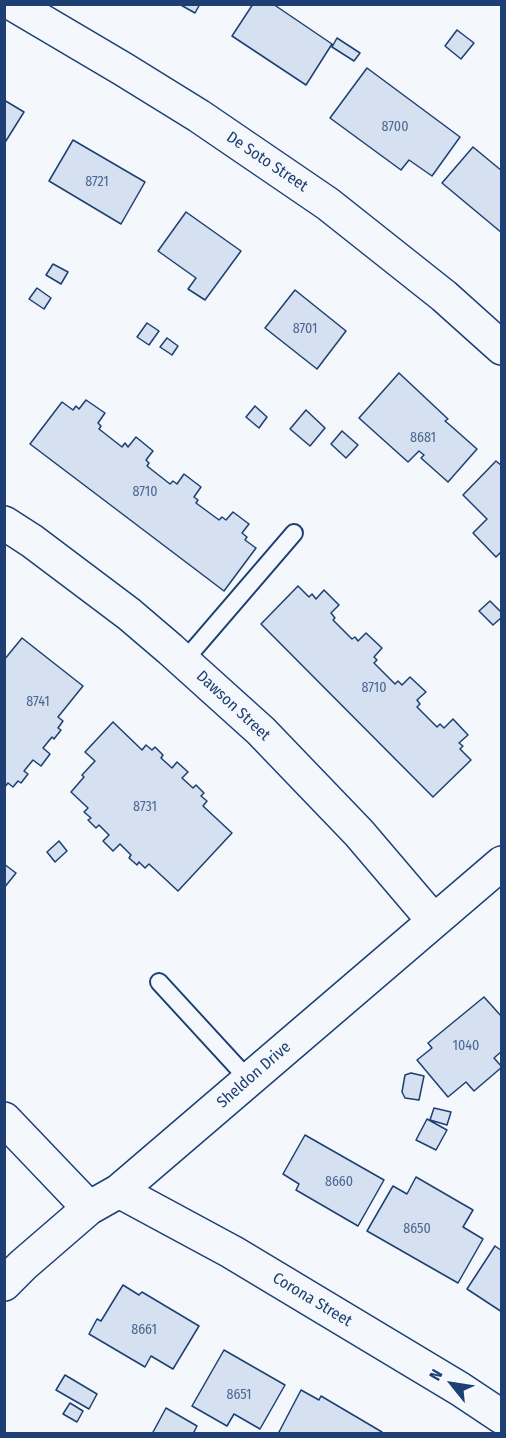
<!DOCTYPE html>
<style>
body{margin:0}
#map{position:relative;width:506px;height:1438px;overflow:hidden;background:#f4f7fb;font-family:"Fira Sans Condensed",sans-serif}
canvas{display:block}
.frame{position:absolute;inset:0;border:6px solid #1d3f73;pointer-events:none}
.north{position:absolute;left:422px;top:1354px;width:60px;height:60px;-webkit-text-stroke:4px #f4f7fb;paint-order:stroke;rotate:300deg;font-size:16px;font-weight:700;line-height:24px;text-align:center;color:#1d3f73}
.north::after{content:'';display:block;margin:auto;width:21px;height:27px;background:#1d3f73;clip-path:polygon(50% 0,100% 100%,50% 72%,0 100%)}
</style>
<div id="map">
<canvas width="506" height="1438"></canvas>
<div class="frame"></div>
<div class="north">N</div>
</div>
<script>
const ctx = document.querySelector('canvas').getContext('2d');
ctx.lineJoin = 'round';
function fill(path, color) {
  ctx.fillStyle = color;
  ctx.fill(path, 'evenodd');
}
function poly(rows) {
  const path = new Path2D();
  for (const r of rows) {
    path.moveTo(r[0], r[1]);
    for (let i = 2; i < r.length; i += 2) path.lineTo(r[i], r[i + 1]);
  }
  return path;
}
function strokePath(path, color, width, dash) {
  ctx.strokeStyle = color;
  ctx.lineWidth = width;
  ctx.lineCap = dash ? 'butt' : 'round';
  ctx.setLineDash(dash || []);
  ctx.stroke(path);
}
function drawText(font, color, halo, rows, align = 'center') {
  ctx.font = font + ' "Fira Sans Condensed",sans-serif';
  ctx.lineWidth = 4.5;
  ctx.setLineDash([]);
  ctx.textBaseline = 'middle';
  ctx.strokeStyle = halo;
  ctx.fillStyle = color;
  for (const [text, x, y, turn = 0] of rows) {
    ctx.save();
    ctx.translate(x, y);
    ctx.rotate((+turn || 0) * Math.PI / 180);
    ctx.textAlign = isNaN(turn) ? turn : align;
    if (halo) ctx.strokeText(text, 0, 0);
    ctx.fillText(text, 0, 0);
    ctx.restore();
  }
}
const building = poly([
 [179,4,200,4,195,13,179,4],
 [253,4,273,4,332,44,306,85,232,36,253,4],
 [457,30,474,43,461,59,445,46,457,30],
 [337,38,360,53,354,61,332,47,337,38],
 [367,68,460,137,432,176,409,160,401,170,330,118,367,68],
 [4,100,24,112,4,144,4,100],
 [73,140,145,182,121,224,49,181,73,140],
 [473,147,502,171,502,233,442,183,473,147],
 [186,212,241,251,205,300,188,289,196,278,158,251,186,212],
 [53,264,68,272,61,284,46,275,53,264],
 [37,288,51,298,44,309,29,299,37,288],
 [295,290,346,331,317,369,265,328,295,290],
 [147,323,159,331,149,345,137,337,147,323],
 [167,338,178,346,172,355,160,347,167,338],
 [399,373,448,419,445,421,451,426,477,449,448,482,421,458,424,455,419,451,408,462,359,418,399,373],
 [86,400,105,413,98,423,101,426,99,429,122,447,125,443,128,447,136,437,153,451,146,460,149,463,147,466,170,484,173,481,177,484,184,474,201,487,194,497,198,500,196,503,219,520,222,517,226,520,233,512,249,524,242,533,247,537,245,540,256,548,224,591,30,444,62,402,73,410,76,406,79,409,86,400],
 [255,406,267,417,259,428,246,417,255,406],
 [306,410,325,428,310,446,290,429,306,410],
 [342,431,358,445,346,458,331,444,342,431],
 [496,461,502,466,502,551,496,557,473,533,487,519,463,495,496,461],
 [298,586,309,597,312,594,316,599,324,590,339,605,331,613,335,618,333,620,352,639,355,637,358,641,366,633,382,648,374,657,377,660,374,663,395,684,398,681,402,685,410,677,426,692,417,700,420,704,417,707,437,727,440,724,444,728,453,719,468,735,459,743,463,746,460,749,471,760,433,797,261,624,298,586],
 [490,601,502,613,502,617,493,625,479,611,490,601],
 [22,638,83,686,58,717,63,721,58,728,61,730,54,739,52,737,43,748,50,754,41,766,33,760,24,771,28,774,21,783,18,781,13,787,8,783,4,788,4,660,22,638],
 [113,722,142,750,146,745,152,750,155,747,163,755,161,758,172,768,177,762,188,772,182,778,193,788,196,785,204,793,201,796,207,801,203,806,232,833,178,891,149,864,145,868,139,862,137,865,129,858,131,855,120,844,113,851,103,841,109,835,99,825,96,828,88,820,91,818,84,812,88,808,71,792,84,777,82,775,95,761,85,752,113,722],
 [59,841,67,851,55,862,47,852,59,841],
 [4,864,16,873,4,888,4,864],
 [484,997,502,1017,502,1051,494,1058,502,1067,474,1091,466,1082,448,1097,417,1060,432,1048,428,1043,484,997],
 [411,1073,424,1076,419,1100,405,1098,402,1092,405,1075,411,1073],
 [434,1108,451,1112,447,1125,430,1120,434,1108],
 [427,1119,447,1130,436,1150,416,1140,427,1119],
 [305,1135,384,1180,358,1226,296,1190,299,1184,283,1174,305,1135],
 [416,1177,473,1210,463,1227,483,1239,458,1283,367,1231,393,1186,407,1194,416,1177],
 [495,1246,502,1251,502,1312,467,1289,495,1246],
 [123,1285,139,1295,142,1292,199,1326,173,1369,151,1356,145,1367,89,1334,97,1319,101,1321,123,1285],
 [224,1350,285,1385,260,1429,234,1414,227,1426,192,1406,224,1350],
 [65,1375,97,1394,89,1409,56,1390,65,1375],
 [301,1390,319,1400,321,1396,382,1432,382,1434,278,1434,301,1390],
 [70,1403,83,1411,77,1422,63,1414,70,1403],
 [166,1408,197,1426,193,1434,152,1434,166,1408]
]);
const lane = poly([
 [184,661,294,533],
 [159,982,249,1080]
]);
const street = poly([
 [13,4,123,69,199,116,328,204,444,296,502,348],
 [4,523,32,541,129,614,170,649,261,731,359,833,434,921],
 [4,1119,89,1208],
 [119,1191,232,1252,460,1389,502,1417],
 [4,1284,23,1265,89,1208,119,1191,502,863]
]);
const numberNames = [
 ["8700",395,127],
 ["8721",97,182],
 ["8701",305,329],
 ["8681",423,438],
 ["8710",145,492],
 ["8710",374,688],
 ["8741",38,702],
 ["8731",145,807],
 ["1040",466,1046],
 ["8660",339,1182],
 ["8650",417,1229],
 ["8661",144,1330],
 ["8651",239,1395]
];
const streetNames = [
 ["De Soto Street",267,162,34],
 ["Dawson Street",233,706,43],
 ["Sheldon Drive",254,1075,-41],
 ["Corona Street",312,1300,31]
];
fill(building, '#d5e0f0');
strokePath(building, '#1d3f73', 1.5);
strokePath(lane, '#1d3f73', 20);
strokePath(street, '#1d3f73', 36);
strokePath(lane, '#f4f7fb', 16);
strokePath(street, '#f4f7fb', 33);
drawText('14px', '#4b6792', null, numberNames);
drawText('16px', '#1d3f73', '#f4f7fb', streetNames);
</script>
